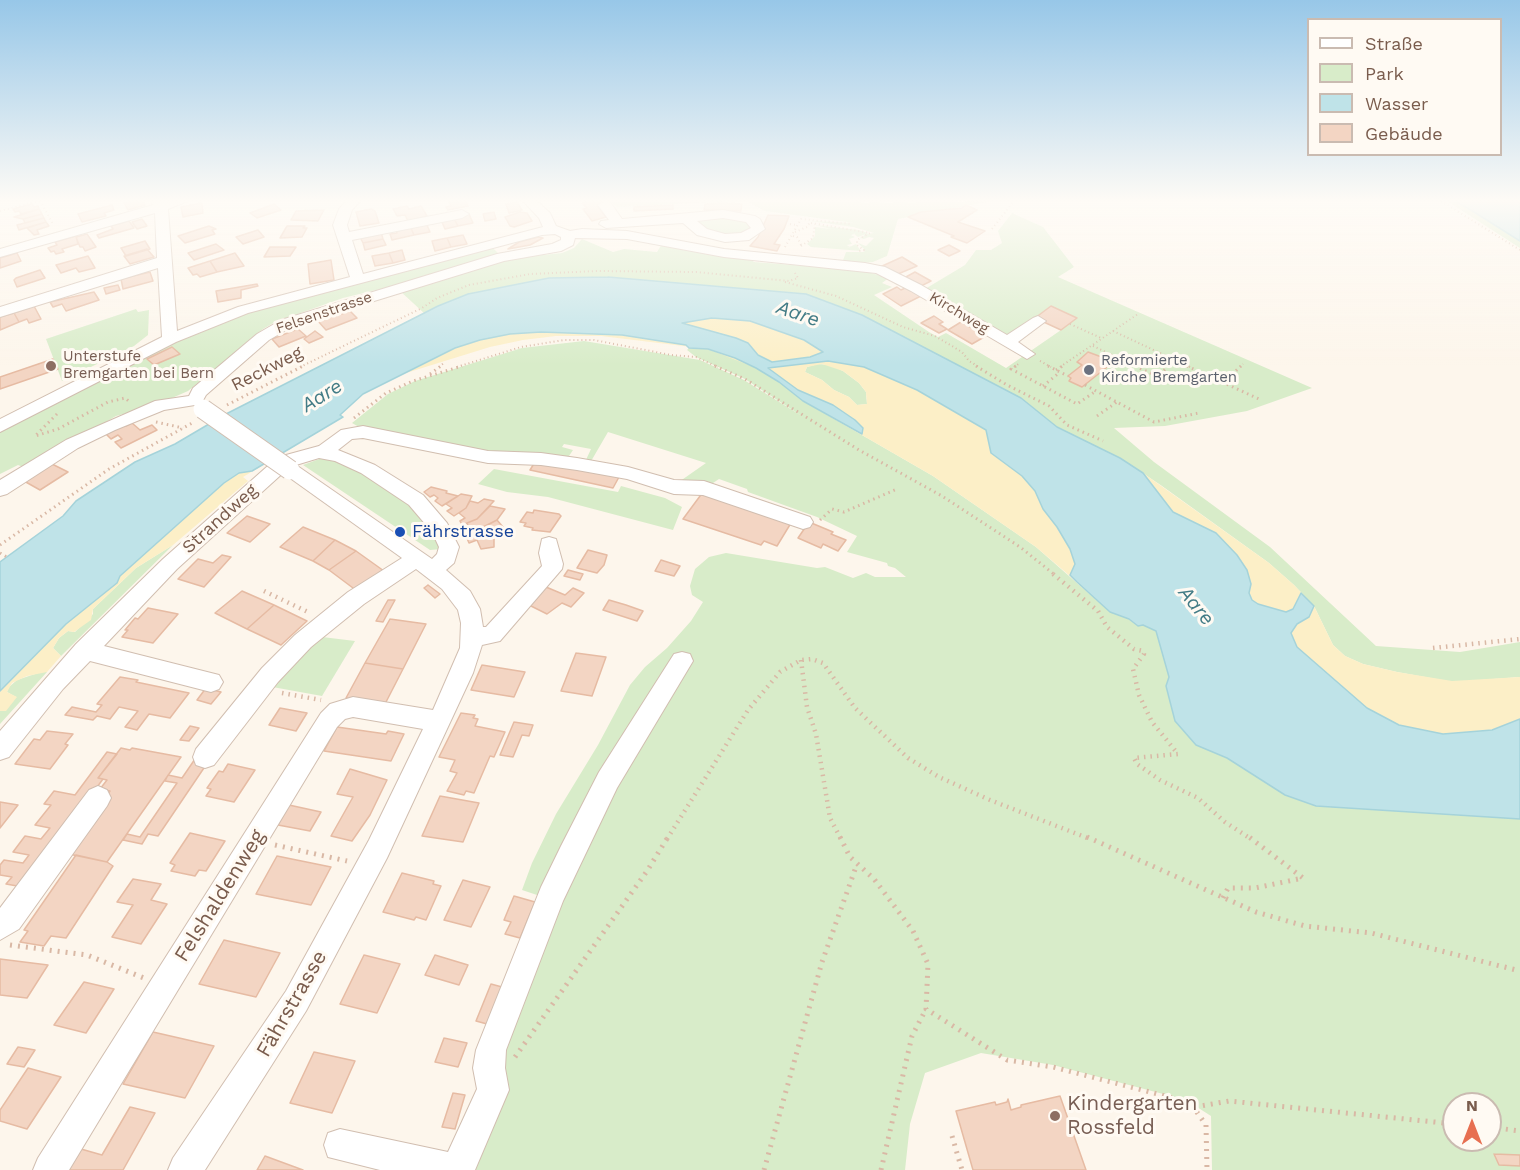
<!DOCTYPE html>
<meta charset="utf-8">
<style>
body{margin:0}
#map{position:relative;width:1520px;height:1170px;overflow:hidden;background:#fdf6ec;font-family:"Work Sans",sans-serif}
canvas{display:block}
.legend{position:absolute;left:1307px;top:18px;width:195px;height:138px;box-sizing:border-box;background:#fffaf3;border:2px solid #cabbb1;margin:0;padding:8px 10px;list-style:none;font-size:18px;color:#7a5c4d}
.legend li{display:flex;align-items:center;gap:12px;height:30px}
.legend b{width:30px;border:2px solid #cabbb1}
.north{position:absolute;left:1442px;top:1092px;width:60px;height:60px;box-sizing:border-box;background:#fffaf3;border:2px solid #cabbb1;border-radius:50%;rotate:0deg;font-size:16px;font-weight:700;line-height:24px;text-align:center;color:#7a5c4d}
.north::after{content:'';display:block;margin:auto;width:21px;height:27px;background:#e76f51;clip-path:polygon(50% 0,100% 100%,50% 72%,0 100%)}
</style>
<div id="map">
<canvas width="1520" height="1170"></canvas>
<ul class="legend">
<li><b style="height:8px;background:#fff"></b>Straße</li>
<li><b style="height:16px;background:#d8ecc9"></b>Park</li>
<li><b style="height:16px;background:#bfe3e8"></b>Wasser</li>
<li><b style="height:16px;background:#f3d5c3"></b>Gebäude</li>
</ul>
<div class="north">N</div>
</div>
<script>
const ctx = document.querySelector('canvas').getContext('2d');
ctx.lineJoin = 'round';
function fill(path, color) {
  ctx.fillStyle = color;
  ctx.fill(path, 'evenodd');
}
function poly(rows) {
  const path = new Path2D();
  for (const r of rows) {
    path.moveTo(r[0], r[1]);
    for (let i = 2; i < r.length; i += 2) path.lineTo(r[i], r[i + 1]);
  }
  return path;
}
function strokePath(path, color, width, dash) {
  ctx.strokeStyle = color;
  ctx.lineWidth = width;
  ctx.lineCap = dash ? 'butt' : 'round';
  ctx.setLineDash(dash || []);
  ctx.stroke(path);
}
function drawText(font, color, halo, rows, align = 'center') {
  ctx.font = font + ' "Work Sans",sans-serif';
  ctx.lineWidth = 6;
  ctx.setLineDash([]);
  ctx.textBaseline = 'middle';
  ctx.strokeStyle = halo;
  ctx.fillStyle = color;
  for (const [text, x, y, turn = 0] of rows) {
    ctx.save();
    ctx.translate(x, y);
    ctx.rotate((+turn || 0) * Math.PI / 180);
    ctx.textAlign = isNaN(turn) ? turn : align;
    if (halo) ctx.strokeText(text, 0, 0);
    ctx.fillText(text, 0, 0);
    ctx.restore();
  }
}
const green = poly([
 [610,201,734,201,617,207],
 [746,201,857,201,864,203,992,201,898,219,887,256,873,262,850,264,842,263,846,252,864,252,865,250,858,243,866,246,874,238,869,237,864,239,860,238,866,234,858,237,852,232,855,234,851,235,855,237,849,239,852,244,847,245,850,247,847,248,856,244,861,251,811,247,807,244,815,236,815,227,831,229,815,225,858,230,868,233,866,234,874,233,853,227,811,221,854,223,765,211],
 [1447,201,1455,201,1520,241,1520,248],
 [1012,213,1043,227,1074,267,1058,277,1312,388,1247,411,1165,426,1114,428,1154,462,1270,547,1376,646,1460,652,1520,642,1520,677,1453,682,1397,672,1363,664,1345,656,1333,645,1314,606,1294,585,1269,563,1162,486,1120,458,1057,427,1021,398,862,315,806,294,608,277,549,278,468,294,425,314,400,291,503,259,562,253,574,248,582,239,613,252,624,249,657,252,662,244,749,258,754,262,860,270,889,278,882,283,892,287,874,295,929,332,938,337,946,333,1006,368,1061,330,1035,318,1008,338,925,289,965,265,976,250,991,250,1002,243,998,231],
 [712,217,741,218,754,227,740,237,708,232,697,221],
 [493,248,499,254,393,286,343,298,275,322,263,329,188,391,156,405,116,416,26,468,18,465,0,474,0,432,170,344,251,312],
 [136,309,138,312,149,310,148,335,134,346,62,381,46,339],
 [584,341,700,360,744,380,805,418,745,379,696,357,687,350,689,348,708,349,734,358,756,368,779,382,803,401,933,476,1036,547,1110,612,1129,619,1138,626,1143,625,1156,631,1170,677,1196,745,1227,758,1285,795,1316,806,1520,819,1520,1170,1212,1170,1211,1116,1186,1100,1053,1065,981,1053,925,1073,910,1124,905,1170,459,1170,543,897,522,890,532,863,556,814,598,745,630,685,645,667,667,648,691,621,703,602,692,595,690,586,695,569,709,557,726,553,817,568,825,567,853,578,866,573,875,577,906,577,895,568,888,566,887,563,847,552,857,536,817,517,748,492,747,489,719,479,707,487,676,484,706,463,608,432,590,463,585,462,591,449,564,444,562,447,573,450,567,459,514,456,359,427,352,423,388,394,415,381,522,348],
 [1454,1104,1490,1104,1490,1140,1454,1140],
 [818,364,830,365,843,371,859,383,866,392,867,404,857,405,849,397,834,390,822,380,805,372,807,367],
 [322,458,350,465,401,498,429,522,442,549,430,550,303,465],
 [494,469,618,492,621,486,665,498,682,507,673,530,548,497,507,492,478,484],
 [173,545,61,656,53,648,59,638,68,631,75,632,93,614,93,609,136,568],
 [314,636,355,641,322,696,267,686],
 [41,672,47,672,0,724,0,711,16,697,7,692,9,687,17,680]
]);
const sand = poly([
 [754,315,907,382,984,423,1028,476,1074,544,1077,582,1036,547,933,476,803,401,779,382,756,368,708,349,601,336,556,336,523,340,490,347,406,373,455,348,480,340,510,334,516,325],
 [822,364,843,371,859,383,866,392,867,404,857,405,849,397,834,390,822,380,805,372,807,367],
 [346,411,340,415,343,417,243,477,248,481,173,545,136,568,93,609,91,620,74,632,68,631,59,638,53,648,61,656,47,672,27,676,12,683,7,692,17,697,6,711,0,711,0,677,204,493],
 [1143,473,1269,563,1294,585,1314,606,1333,645,1345,656,1363,664,1397,672,1452,681,1520,677,1520,727,1443,734,1399,725,1367,708,1340,687,1332,686,1252,600,1165,519]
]);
const water = poly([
 [1455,201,1520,201,1520,241,1474,212,1455,201],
 [608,277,806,294,862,315,1021,398,1057,427,1120,458,1143,473,1173,512,1216,533,1237,555,1247,570,1251,584,1249,593,1252,600,1258,604,1286,612,1293,609,1301,593,1314,606,1309,617,1297,624,1291,633,1297,647,1367,708,1399,725,1443,734,1492,730,1520,719,1520,819,1316,806,1285,795,1227,758,1196,745,1175,721,1166,686,1169,677,1156,631,1143,625,1138,626,1129,619,1110,612,1077,582,1070,575,1075,564,1070,549,1057,527,1043,509,1035,491,1022,476,991,453,986,430,917,390,864,367,828,361,768,368,798,390,833,405,855,420,863,428,862,434,803,401,779,382,756,368,735,358,708,349,689,348,686,345,622,335,541,332,510,334,480,340,455,348,363,394,340,415,343,417,252,471,239,473,224,483,120,576,117,583,66,624,0,691,0,562,63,516,76,501,135,462,175,444,226,414,438,306,468,294,549,278,608,277],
 [712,318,750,321,804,340,823,352,810,357,772,362,758,355,748,343,736,338,682,323,712,318]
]);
const building = poly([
 [129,201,143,201,145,205,128,210,124,203,129,201],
 [466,201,468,206,448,210,446,207,451,206,449,202,466,201],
 [589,201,606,201,608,203,597,206,606,217,592,221,583,209,587,208,582,203,589,201],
 [517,202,522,210,509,213,506,204,517,202],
 [202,203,203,213,183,217,181,207,202,203],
 [722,203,742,204,741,211,704,210,705,204,722,203],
 [32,204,34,207,38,206,39,209,21,214,19,211,15,212,13,209,32,204],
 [274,204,281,210,257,218,250,213,274,204],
 [112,205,114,210,104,213,106,216,82,222,78,214,112,205],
 [673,205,673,209,634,211,634,207,673,205],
 [966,205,977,210,958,222,985,231,967,243,951,237,954,236,908,217,921,212,962,208,966,205],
 [407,206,409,209,421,206,427,216,408,221,405,215,397,216,393,209,407,206],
 [39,209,42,214,23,219,14,217,39,209],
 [371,209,375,211,379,223,360,226,356,212,371,209],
 [324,210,318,221,291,220,296,211,324,210],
 [494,212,496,219,485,221,483,214,494,212],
 [520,212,527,213,532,221,514,227,510,226,505,217,520,212],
 [42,214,44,218,25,223,23,219,42,214],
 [469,214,473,223,458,226,453,217,469,214],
 [768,215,789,216,784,229,774,244,780,245,777,251,750,246,758,237,768,215],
 [453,217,458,226,445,229,441,220,453,217],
 [44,218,46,222,19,230,17,225,44,218],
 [142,219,147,226,137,229,132,222,142,219],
 [129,221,134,228,99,238,97,235,113,229,111,226,129,221],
 [46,222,49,226,37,230,39,234,34,235,27,228,46,222],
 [426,223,430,232,414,235,410,226,426,223],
 [209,226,216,229,212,230,215,234,185,243,178,236,209,226],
 [287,226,305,226,303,228,307,228,302,237,280,238,287,226],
 [410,226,414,235,392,240,390,234,397,233,396,229,410,226],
 [258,230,264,237,243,244,236,237,258,230],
 [381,232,383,239,363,243,360,237,381,232],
 [87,234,96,247,85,251,83,247,80,247,76,237,87,234],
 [463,235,467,244,451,247,447,238,463,235],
 [76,236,78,244,62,249,64,252,56,254,54,251,51,252,48,248,57,245,55,242,76,236],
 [538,237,543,238,530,245,508,249,519,242,538,237],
 [447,238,451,247,435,251,432,241,447,238],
 [383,239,386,245,365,250,363,243,383,239],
 [145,241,150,249,126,256,121,248,145,241],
 [216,244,224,250,194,260,188,253,216,244],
 [949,245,960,251,949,256,938,250,949,245],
 [270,247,296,247,290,256,264,257,270,247],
 [147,249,154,257,130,264,124,256,147,249],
 [402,250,405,260,393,263,389,253,402,250],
 [17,253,21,261,0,268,0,258,17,253],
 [235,253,244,266,217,272,210,261,235,253],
 [389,253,393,263,375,266,372,256,389,253],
 [88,256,95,268,79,272,76,268,61,273,56,265,88,256],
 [902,257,917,266,898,274,880,267,902,257],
 [331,260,334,280,310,284,308,264,331,260],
 [210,261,217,272,200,277,197,274,193,275,188,268,210,261],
 [40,270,45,278,17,287,14,280,16,278,40,270],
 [150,272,153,281,123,289,121,279,150,272],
 [915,272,931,281,919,287,904,278,915,272],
 [257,284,258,286,241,290,241,298,218,302,216,291,257,284],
 [118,285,120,290,106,294,104,288,118,285],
 [909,286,923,295,901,306,883,294,897,287,901,290,909,286],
 [94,292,99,300,66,311,62,304,53,307,50,302,94,292],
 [34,306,41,319,29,323,27,319,19,322,14,313,34,306],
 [1051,306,1077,318,1061,330,1035,318,1051,306],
 [350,311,357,318,326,330,317,320,337,313,339,315,350,311],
 [14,313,19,322,0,330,0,317,14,313],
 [934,316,943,322,939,324,947,329,939,333,921,323,934,316],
 [961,322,986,336,972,344,948,330,961,322],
 [298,329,306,336,279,347,272,339,298,329],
 [315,331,323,337,309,343,304,339,315,331],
 [172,347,180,354,154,365,147,359,172,347],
 [1088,352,1107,359,1111,364,1082,387,1069,381,1071,378,1068,376,1082,365,1077,362,1088,352],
 [53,359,58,369,0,389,0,377,53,359],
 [132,423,140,430,152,425,157,430,121,448,115,442,122,439,118,435,111,439,105,433,124,424,126,426,132,423],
 [535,462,619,477,613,488,530,470,535,462],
 [52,464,68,472,40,490,24,481,52,464],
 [431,487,447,491,446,493,458,496,442,506,435,501,438,498,434,495,430,497,424,492,431,487],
 [703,492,791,523,777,546,764,541,761,545,683,519,703,492],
 [461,494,472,496,466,508,454,516,447,511,452,508,446,504,461,494],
 [484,499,494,501,477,519,462,525,460,521,465,518,459,513,466,508,470,501,478,503,484,499],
 [490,506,505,509,497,520,471,533,467,523,477,519,490,506],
 [534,510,559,514,561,516,550,532,532,530,533,528,524,526,526,523,520,522,527,512,533,513,534,510],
 [247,516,270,524,250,542,227,533,247,516],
 [497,520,503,527,494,534,494,547,481,549,477,540,469,543,466,536,497,520],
 [809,522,833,532,831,534,846,540,838,551,823,544,821,548,798,538,809,522],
 [303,527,335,540,313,561,280,547,303,527],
 [335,540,356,551,329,570,313,561,335,540],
 [588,550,607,555,604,565,597,573,577,568,588,550],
 [356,551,384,571,357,591,329,570,356,551],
 [222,555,231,557,204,587,178,579,198,559,213,563,222,555],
 [661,560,680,566,674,576,655,571,661,560],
 [568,570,583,574,580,580,564,576,568,570],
 [428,585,440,594,435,598,424,588,428,585],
 [546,587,565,595,573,588,584,593,571,607,562,603,547,614,529,605,546,587],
 [242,591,274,605,247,629,215,613,242,591],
 [388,600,395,600,383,622,376,621,388,600],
 [609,600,626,605,643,611,637,621,603,610,609,600],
 [274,605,307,621,281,645,247,629,274,605],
 [148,608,178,614,153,643,122,637,128,630,125,630,135,618,138,619,148,608],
 [390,619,426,624,403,669,365,663,390,619],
 [576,653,606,657,592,696,561,691,576,653],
 [365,663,403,669,385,704,346,698,365,663],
 [482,665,525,672,514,697,471,690,482,665],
 [120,677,138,680,136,682,189,693,170,718,149,714,137,730,125,727,138,711,119,707,110,719,97,716,93,720,65,715,72,707,96,712,102,705,97,704,120,677],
 [206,688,221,692,211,704,197,700,206,688],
 [280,708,307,713,296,731,269,725,280,708],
 [461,713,475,715,473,718,478,719,475,726,505,732,494,757,490,756,474,793,466,791,464,795,447,791,457,773,450,771,455,760,439,757,461,713],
 [514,722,533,725,529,736,522,735,513,757,500,755,514,722],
 [190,726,199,728,189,741,180,740,190,726],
 [337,727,386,734,388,731,404,734,391,761,324,751,337,727],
 [47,731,73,734,65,744,68,745,50,769,15,764,34,739,40,740,47,731],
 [121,748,130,750,132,748,181,757,107,862,64,853,110,791,100,789,107,780,98,778,121,748],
 [107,752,117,754,98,778,103,779,23,887,6,884,12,877,0,875,0,865,4,860,23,863,29,855,13,852,25,836,41,839,50,828,35,825,51,805,44,804,54,791,75,795,107,752],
 [195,759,208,762,158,836,148,834,142,844,123,840,127,834,140,837,177,783,165,781,168,775,182,778,195,759],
 [228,764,255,770,234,802,206,796,211,789,207,788,219,771,223,772,228,764],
 [350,769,387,780,370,815,352,841,331,836,353,797,337,794,350,769],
 [440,796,479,803,463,842,422,836,440,796],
 [0,802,18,805,0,828,0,802],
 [289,805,321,812,310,831,278,825,289,805],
 [190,833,225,841,206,871,199,870,195,876,171,871,175,865,170,863,190,833],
 [76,855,107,862,113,866,66,938,51,936,44,946,20,942,28,931,24,930,76,855],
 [277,856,331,867,311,905,256,894,277,856],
 [402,873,434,881,433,884,441,886,426,920,416,917,414,920,383,912,402,873],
 [133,879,161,884,151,900,167,904,141,944,112,937,133,905,117,902,133,879],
 [463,880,490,887,471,927,444,920,463,880],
 [514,896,535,902,520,938,505,934,511,922,504,920,514,896],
 [224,940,280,953,256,997,199,984,224,940],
 [364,955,400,964,377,1013,340,1004,364,955],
 [435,955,468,965,459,985,425,975,435,955],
 [0,959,48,965,27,998,0,995,0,959],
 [84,982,114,989,86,1033,54,1025,84,982],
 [491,984,502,987,487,1024,476,1021,491,984],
 [153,1032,214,1046,185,1098,123,1084,153,1032],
 [444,1038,467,1043,458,1067,435,1062,444,1038],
 [18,1047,35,1050,24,1067,7,1064,18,1047],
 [314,1052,355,1061,332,1113,290,1103,314,1052],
 [28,1068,61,1077,27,1129,0,1121,0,1110,28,1068],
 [453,1093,465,1095,455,1129,442,1127,453,1093],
 [1060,1096,1086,1170,973,1170,956,1111,995,1102,996,1105,1007,1102,1008,1099,1011,1110,1021,1107,1021,1105,1060,1096],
 [130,1107,155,1113,123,1170,68,1170,81,1149,102,1155,130,1107],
 [1494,1154,1520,1155,1520,1166,1499,1165,1494,1154],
 [265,1156,303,1170,257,1170,265,1156]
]);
const pathFar3 = poly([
 [40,201,53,224],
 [1441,201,1520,250],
 [0,211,39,201],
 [811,223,870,233,857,240,857,245,864,250,859,251],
 [790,224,796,225],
 [992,229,1014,201],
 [795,232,807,227,810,222],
 [793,236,797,237,801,245],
 [801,246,813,238,815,224],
 [785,247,801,219,852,224],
 [785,282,836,296,903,327,935,336,962,352,969,361,979,367],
 [1070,324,1101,338],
 [1113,331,1190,367],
 [1093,346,1138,367],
 [1040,361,1051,367],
 [300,367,422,308,437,298,469,285,530,274,597,271,696,272,789,281,798,278,795,273],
 [439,367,445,362],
 [457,367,521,347,564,340,594,340,671,355,696,357,718,367],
 [1014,367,1020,363],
 [1060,367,1138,314],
 [1168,367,1176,360],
 [1240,367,1243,364]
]);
const pathFar2 = poly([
 [715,366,745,379,859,450,942,496,1020,547,1055,575],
 [976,366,1007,385,1049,406,1067,425,1103,441],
 [1016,366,1011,369,1077,404,1096,391],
 [1048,366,1068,376],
 [1135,366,1157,376,1169,366],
 [1187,366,1259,399],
 [1056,370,1063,366],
 [430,374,441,366],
 [1224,382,1241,366],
 [1085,385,1154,422,1199,413],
 [1043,386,1060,372],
 [227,405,303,366],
 [57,414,35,436,58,429,108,402,125,398,131,403],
 [1097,416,1117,402],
 [354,418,386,393,413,381,462,366],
 [156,422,183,428],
 [820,520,832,509,844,512,897,489],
 [0,545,109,469,194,422],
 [0,553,7,557]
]);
const pathFar1 = poly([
 [1053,574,1098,611,1107,627,1134,649,1143,651,1144,654,1133,669,1139,695,1152,722,1178,754,1134,758,1137,764,1160,780,1198,798,1225,822,1251,839],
 [264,591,310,613],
 [1433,648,1520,639],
 [801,660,807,707,816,734,830,818,841,839],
 [282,693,321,700],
 [667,839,748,710,780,672,801,660,812,659,823,663,855,708,908,758,939,777,990,800,1090,839]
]);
const path = poly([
 [840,837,850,857,874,879,913,931,928,964,926,1009,1007,1060,1053,1067,1185,1101,1194,1108,1206,1125,1207,1170],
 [1087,837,1256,912,1305,926,1371,933,1520,971],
 [275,845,347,861],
 [1223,898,1228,888,1255,888,1303,878,1249,837],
 [10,945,87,955,144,978],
 [515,1057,647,871,668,837],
 [1195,1107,1229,1101,1454,1124],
 [1490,1127,1520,1131],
 [952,1136,962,1170],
 [764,1170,822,962,857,864],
 [881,1170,912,1036,926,1009]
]);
const minor = poly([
 [151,201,188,201,168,209,177,331,238,307,350,277,333,225,339,209,346,201,360,201,352,210,347,225,349,232,462,210,469,214,462,218,352,240,363,274,543,227,539,218,523,201,537,201,550,213,556,226,570,231,582,229,627,231,724,249,865,263,885,267,921,285,1007,335,1033,318,1038,316,1046,321,1018,342,1035,354,1027,359,911,291,876,273,724,257,627,239,575,238,573,245,561,251,504,261,293,326,269,340,206,395,201,404,164,410,115,430,78,448,7,494,0,496,0,480,66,440,155,401,189,396,193,388,257,334,281,320,497,254,552,244,561,240,561,237,555,234,542,235,248,313,176,342,0,432,0,419,162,337,158,268,0,317,0,307,157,258,155,213,0,257,0,249,153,205,151,201],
 [606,201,610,202,622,219,723,210,755,216,760,219,765,229,749,240,725,242,697,235,683,223,606,228,599,224,601,221,609,220,598,205,606,201],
 [723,218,746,222,751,228,741,233,725,234,707,229,697,221,723,218],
 [363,426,488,451,541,453,577,458,628,467,674,480,704,481,810,517,813,522,810,527,803,529,703,495,674,494,627,479,577,470,541,465,488,463,363,438,352,439,338,450,375,465,423,495,447,523,459,547,454,563,446,570,470,591,480,609,483,627,486,627,542,566,539,553,542,539,549,537,556,539,563,564,562,569,500,641,482,645,473,673,387,858,306,1011,205,1170,168,1170,173,1158,286,991,369,840,423,729,353,717,345,719,337,727,69,1170,33,1170,38,1158,321,713,330,704,353,697,433,710,460,648,461,623,458,610,442,589,416,569,364,604,311,647,278,682,214,765,205,768,196,765,193,757,196,749,262,668,295,635,348,592,402,558,283,473,177,569,104,646,219,675,223,682,219,689,211,692,90,661,63,689,9,757,0,760,0,731,76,644,163,559,270,464,286,455,319,446,341,430,363,426],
 [319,458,335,461,361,473,409,505,432,532,439,547,437,554,432,559,296,465,319,458],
 [682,652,690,654,693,661,617,788,563,901,506,1050,505,1068,509,1090,475,1170,380,1170,328,1157,324,1145,328,1133,340,1129,448,1152,477,1089,473,1068,476,1050,541,887,561,846,599,772,674,654,682,652],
 [98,786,107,790,111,798,107,806,19,929,0,940,0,908,89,790,98,786]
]);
const minorBridge = poly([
 [203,409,290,470]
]);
const markers = [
 [51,366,6,"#8d6e63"],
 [1089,370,6,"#6b7280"],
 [400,532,6,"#1a4fb4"],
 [1055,1116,6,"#8d6e63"]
];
const farStreetnames = [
 ["Felsenstrasse",324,313,-19],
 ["Kirchweg",959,313,31]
];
const farEducationnames = [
 ["Unterstufe",63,357],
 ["Bremgarten bei Bern",63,374]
];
const farWorshipnames = [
 ["Reformierte",1101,361],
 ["Kirche Bremgarten",1101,378]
];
const streetNames = [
 ["Reckweg",267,369,-27],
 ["Strandweg",220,519,-42]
];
const transitNames = [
 ["Fährstrasse",412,532]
];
const waterNames = [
 ["Aare",798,314,19],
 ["Aare",322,396,-32],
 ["Aare",1196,606,51]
];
const nearStreetnames = [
 ["Felshaldenweg",220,896,-58],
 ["Fährstrasse",292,1004,-60]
];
const nearEducationnames = [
 ["Kindergarten",1067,1104],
 ["Rossfeld",1067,1128]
];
fill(green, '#d8ecc9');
fill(sand, '#fcefc7');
fill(water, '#bfe3e8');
strokePath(water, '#a5d3da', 1.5);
fill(building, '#f3d5c3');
strokePath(building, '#e6bba3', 1.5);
strokePath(minor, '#d1beb0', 2);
strokePath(pathFar3, '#d9b8a5', 2, [1, 3]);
strokePath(pathFar2, '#d9b8a5', 3, [1.5, 4]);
strokePath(pathFar1, '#d9b8a5', 4.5, [1.5, 5]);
strokePath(path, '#d9b8a5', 5, [2, 6]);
fill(minor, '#fff');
strokePath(minorBridge, '#d1beb0', 21, []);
strokePath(minorBridge, '#fff', 19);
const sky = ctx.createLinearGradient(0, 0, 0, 365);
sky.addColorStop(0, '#97c7e8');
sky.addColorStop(0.55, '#fefbf6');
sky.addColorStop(1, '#fefbf600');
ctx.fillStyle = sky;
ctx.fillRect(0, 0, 1520, 365);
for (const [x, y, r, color] of markers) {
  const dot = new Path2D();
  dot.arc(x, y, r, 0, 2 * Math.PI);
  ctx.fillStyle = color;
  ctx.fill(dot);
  strokePath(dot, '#fffaf3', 2);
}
drawText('15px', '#7a5c4d', '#fffaf3', farStreetnames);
drawText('15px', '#785e54', '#fffaf3', farEducationnames, 'left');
drawText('15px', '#5b616d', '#fffaf3', farWorshipnames, 'left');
drawText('18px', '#7a5c4d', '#fffaf3', streetNames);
drawText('18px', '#164399', '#fffaf3', transitNames, 'left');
drawText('italic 20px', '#437c86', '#fffaf3', waterNames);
drawText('21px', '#7a5c4d', '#fffaf3', nearStreetnames);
drawText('21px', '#785e54', '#fffaf3', nearEducationnames, 'left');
</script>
